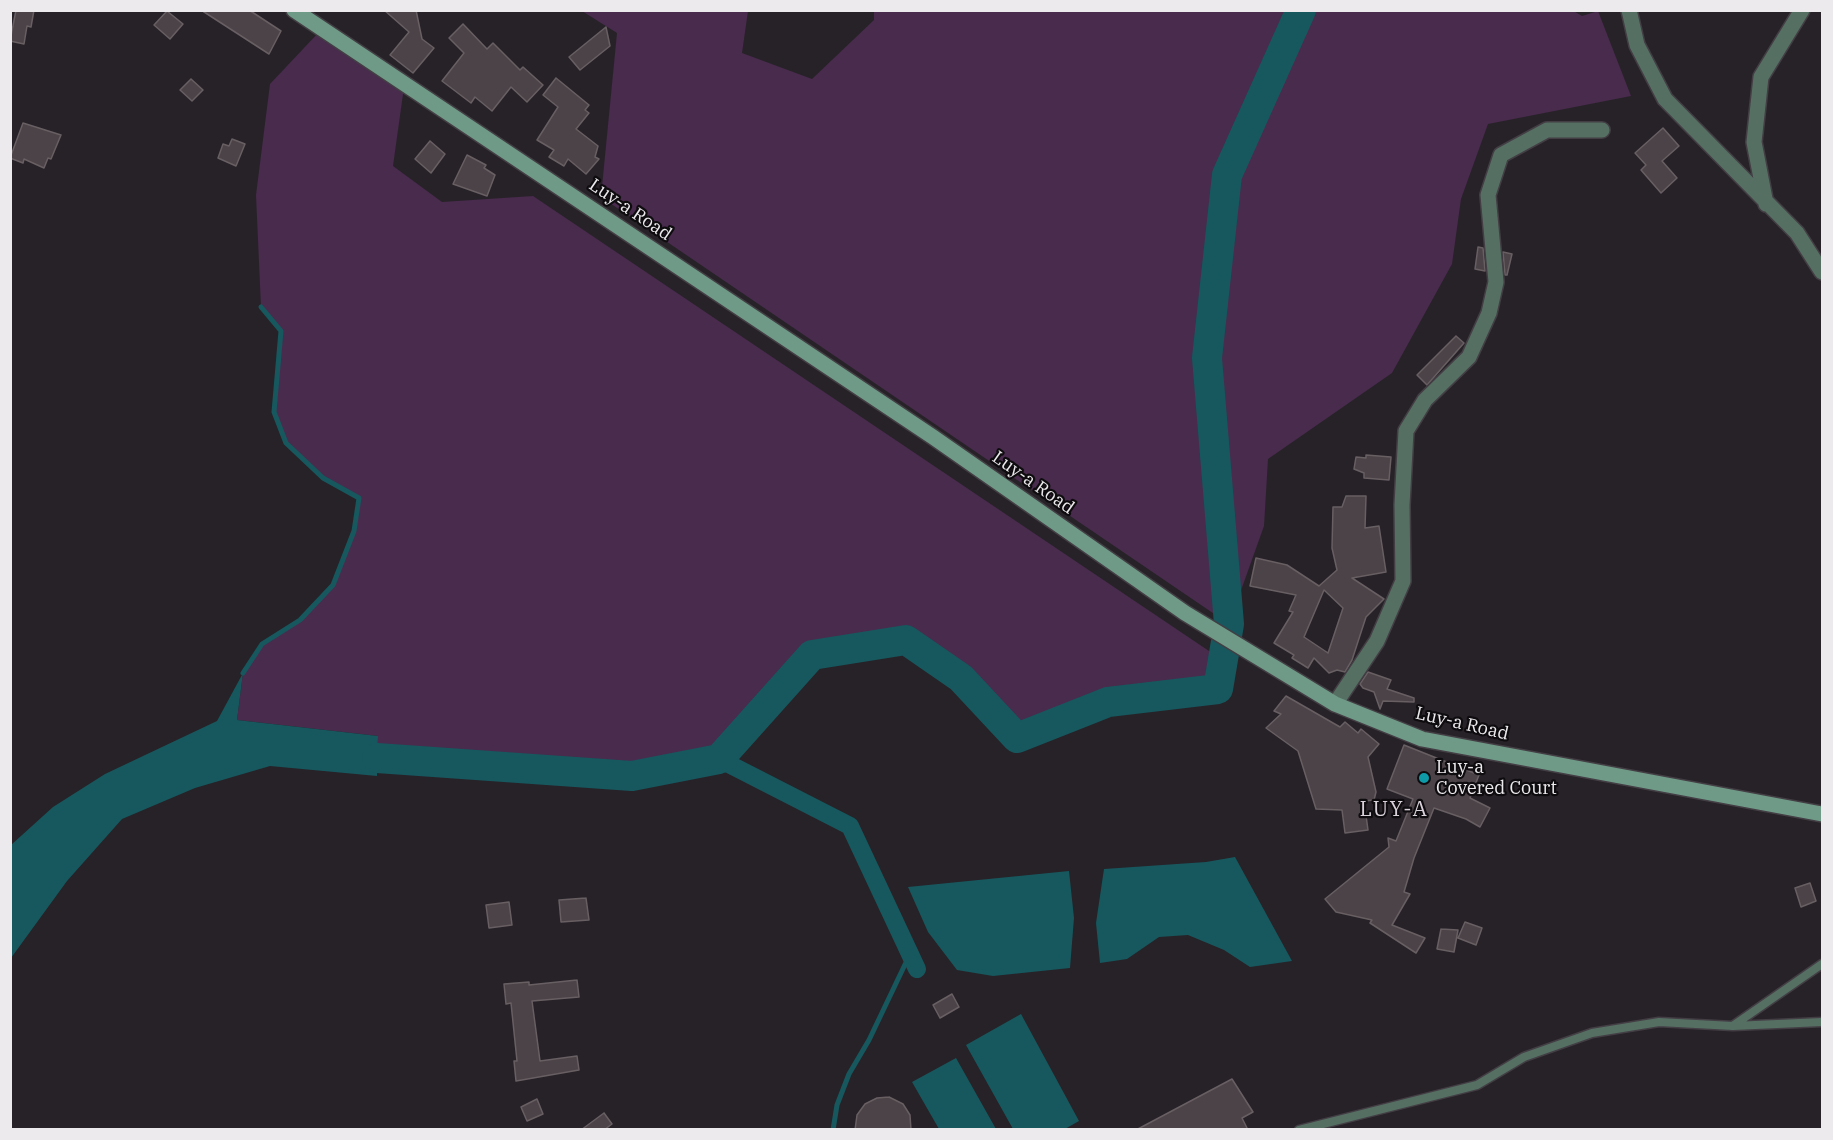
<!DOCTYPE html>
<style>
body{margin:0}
#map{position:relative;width:1833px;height:1140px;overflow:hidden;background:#272228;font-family:"IBM Plex Serif",serif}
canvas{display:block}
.frame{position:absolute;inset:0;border:12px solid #edeaee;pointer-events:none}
</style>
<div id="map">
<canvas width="1833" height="1140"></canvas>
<div class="frame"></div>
</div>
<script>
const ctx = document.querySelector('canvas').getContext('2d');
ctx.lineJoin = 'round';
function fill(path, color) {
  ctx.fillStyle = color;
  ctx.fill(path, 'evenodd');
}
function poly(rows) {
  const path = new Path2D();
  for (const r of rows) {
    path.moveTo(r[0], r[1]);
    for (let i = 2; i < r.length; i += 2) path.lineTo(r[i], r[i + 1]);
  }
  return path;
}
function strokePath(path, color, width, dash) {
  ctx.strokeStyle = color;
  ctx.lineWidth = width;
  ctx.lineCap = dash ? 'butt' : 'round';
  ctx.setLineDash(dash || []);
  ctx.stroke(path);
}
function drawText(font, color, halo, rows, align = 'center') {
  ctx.font = font + ' "IBM Plex Serif",serif';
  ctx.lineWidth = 4.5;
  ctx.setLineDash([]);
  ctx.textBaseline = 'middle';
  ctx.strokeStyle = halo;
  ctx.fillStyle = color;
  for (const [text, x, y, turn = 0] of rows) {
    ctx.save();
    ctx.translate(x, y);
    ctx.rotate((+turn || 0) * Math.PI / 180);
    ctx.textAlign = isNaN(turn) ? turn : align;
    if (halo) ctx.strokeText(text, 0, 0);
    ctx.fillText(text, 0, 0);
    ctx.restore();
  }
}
const green = poly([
 [1572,10,1582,16,1598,11,1631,96,1488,124,1461,199,1452,264,1392,373,1268,459,1264,526,1229,624,601,197,617,33,582,11,748,11,742,53,812,79,874,20,874,11],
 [320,31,404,87,393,166,442,202,533,196,1212,653,1221,660,1218,689,1108,702,1017,738,961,678,906,640,813,655,719,759,632,776,377,758,378,736,237,720,243,673,262,644,300,620,333,585,354,531,359,499,323,478,286,443,274,412,281,331,261,307,256,195,270,84]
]);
const water = poly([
 [243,673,237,720,378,736,377,776,270,766,195,788,122,819,67,881,11,958,11,845,53,807,105,774,217,721],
 [1235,857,1292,961,1250,967,1224,950,1188,935,1159,937,1127,959,1100,963,1096,923,1104,869,1206,862],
 [1069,871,1074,918,1070,968,993,976,957,970,928,932,908,887],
 [1021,1014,1079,1121,1065,1129,1013,1129,966,1045],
 [956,1058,996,1129,939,1129,912,1082]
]);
const stream = poly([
 [243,673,262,644,300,620,333,585,354,531,359,498,323,478,286,443,274,412,281,331,261,307],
 [833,1130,837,1105,849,1074,869,1040,910,954]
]);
const canal = poly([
 [719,759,850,826,917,969]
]);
const river = poly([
 [377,758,632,776,719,759,812,655,906,640,961,678,1017,738,1108,702,1218,689,1229,624,1207,358,1227,175,1301,10]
]);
const building = poly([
 [16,10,34,10,31,27,27,26,24,44,10,41,16,10],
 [201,10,249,10,281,31,269,54,201,10],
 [384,10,416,10,422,39,434,48,413,73,390,55,409,32,384,10],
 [167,11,183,24,170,39,154,25,167,11],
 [463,24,487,49,493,43,520,70,523,67,543,85,527,102,511,87,492,111,475,97,471,103,442,81,464,53,449,38,463,24],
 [606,27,610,46,580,70,569,57,606,27],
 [556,78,589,105,585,110,589,113,576,129,598,146,595,157,599,159,586,174,568,159,564,166,549,157,554,150,537,140,558,107,543,95,556,78],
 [191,79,203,90,192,101,180,90,191,79],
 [23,123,61,135,51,159,48,158,44,168,24,159,23,163,10,158,23,123],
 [1663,128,1679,146,1662,161,1677,178,1661,193,1641,170,1646,165,1635,153,1663,128],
 [232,139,245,144,236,166,218,158,223,144,229,146,232,139],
 [430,141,445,154,431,173,415,159,430,141],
 [467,155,486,165,484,168,495,175,487,196,453,184,467,155],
 [1478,247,1483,248,1485,271,1475,269,1478,247],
 [1503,252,1512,254,1507,275,1505,275,1503,252],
 [1456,336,1464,343,1427,385,1417,375,1456,336],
 [1366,455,1391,457,1389,480,1364,478,1364,473,1354,469,1356,457,1366,458,1366,455],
 [1346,496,1366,496,1365,528,1379,526,1386,572,1352,578,1384,599,1366,617,1352,660,1345,672,1337,670,1329,673,1314,658,1308,668,1292,658,1294,655,1274,643,1293,612,1289,611,1296,595,1250,586,1256,558,1287,565,1319,586,1337,570,1332,548,1333,507,1342,507,1346,496],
 [1324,590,1343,608,1328,653,1304,637,1324,590],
 [1368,672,1391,680,1387,689,1414,698,1414,702,1383,701,1380,709,1374,692,1363,688,1360,684,1368,672],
 [1286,696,1340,727,1345,722,1358,733,1361,729,1379,744,1368,757,1376,792,1374,800,1364,801,1368,830,1345,833,1342,810,1316,809,1298,751,1266,728,1281,714,1274,711,1286,696],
 [1404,745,1479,775,1470,798,1490,808,1480,827,1466,819,1434,808,1414,858,1404,892,1410,894,1392,925,1425,938,1416,953,1370,923,1372,920,1336,912,1325,899,1389,847,1388,838,1396,841,1413,799,1387,789,1404,745],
 [1810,883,1816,901,1801,907,1795,888,1810,883],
 [586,898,589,920,561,922,559,900,586,898],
 [509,902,512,925,489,928,486,905,509,902],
 [1465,922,1482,928,1476,945,1458,938,1465,922],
 [1441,929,1458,930,1454,952,1437,949,1441,929],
 [577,980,579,997,532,1001,540,1061,577,1056,579,1070,516,1081,514,1061,517,1061,511,1003,506,1004,504,984,529,982,529,985,577,980],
 [952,994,959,1007,940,1018,933,1005,952,994],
 [1232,1079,1253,1112,1242,1118,1248,1130,1136,1130,1232,1079],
 [889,1097,903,1104,910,1115,911,1130,855,1130,857,1115,865,1104,877,1098,889,1097],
 [537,1099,543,1114,527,1121,521,1107,537,1099],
 [604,1113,612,1124,604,1130,581,1130,604,1113]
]);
const service = poly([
 [1734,1025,1822,964],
 [1299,1130,1477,1085,1524,1057,1592,1033,1659,1022,1733,1026,1822,1022]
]);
const minor = poly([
 [1629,10,1637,45,1665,99,1797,233,1822,272],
 [1766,204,1754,142,1761,77,1802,10],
 [1335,704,1377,641,1403,581,1402,505,1406,431,1425,400,1469,357,1489,313,1496,282,1488,195,1501,155,1547,130,1602,130]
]);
const secondary = poly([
 [294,10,933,437,1185,613,1335,704,1422,739,1822,814]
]);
const markers = [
 [1424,778,6,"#0f9aa8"]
];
const streetNames = [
 ["Luy-a Road",630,210,34],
 ["Luy-a Road",1033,483,35],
 ["Luy-a Road",1462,724,13]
];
const poiNames = [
 ["Luy-a",1436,768],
 ["Covered Court",1436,789]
];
const quarterNames = [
 ["LUY-A",1394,810]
];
fill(green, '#482b4d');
fill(water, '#16585e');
strokePath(stream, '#16585e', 5);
strokePath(canal, '#16585e', 18);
strokePath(river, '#16585e', 30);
fill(building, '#4b4347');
strokePath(building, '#685f63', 1.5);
strokePath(service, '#433e44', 11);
strokePath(minor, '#433e44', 18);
strokePath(secondary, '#433e44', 18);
strokePath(service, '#556f63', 8);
strokePath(minor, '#556f63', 15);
strokePath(secondary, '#6f9a87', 15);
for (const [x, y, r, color] of markers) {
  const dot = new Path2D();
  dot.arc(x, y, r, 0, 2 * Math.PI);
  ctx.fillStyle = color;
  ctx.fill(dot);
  strokePath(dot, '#0f0c0f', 2);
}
drawText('18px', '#edeaee', '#0f0c0f', streetNames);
drawText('18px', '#edeaee', '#0f0c0f', poiNames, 'left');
ctx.letterSpacing = '1.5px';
drawText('21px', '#d9d2da', '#0f0c0f', quarterNames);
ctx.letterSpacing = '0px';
</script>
